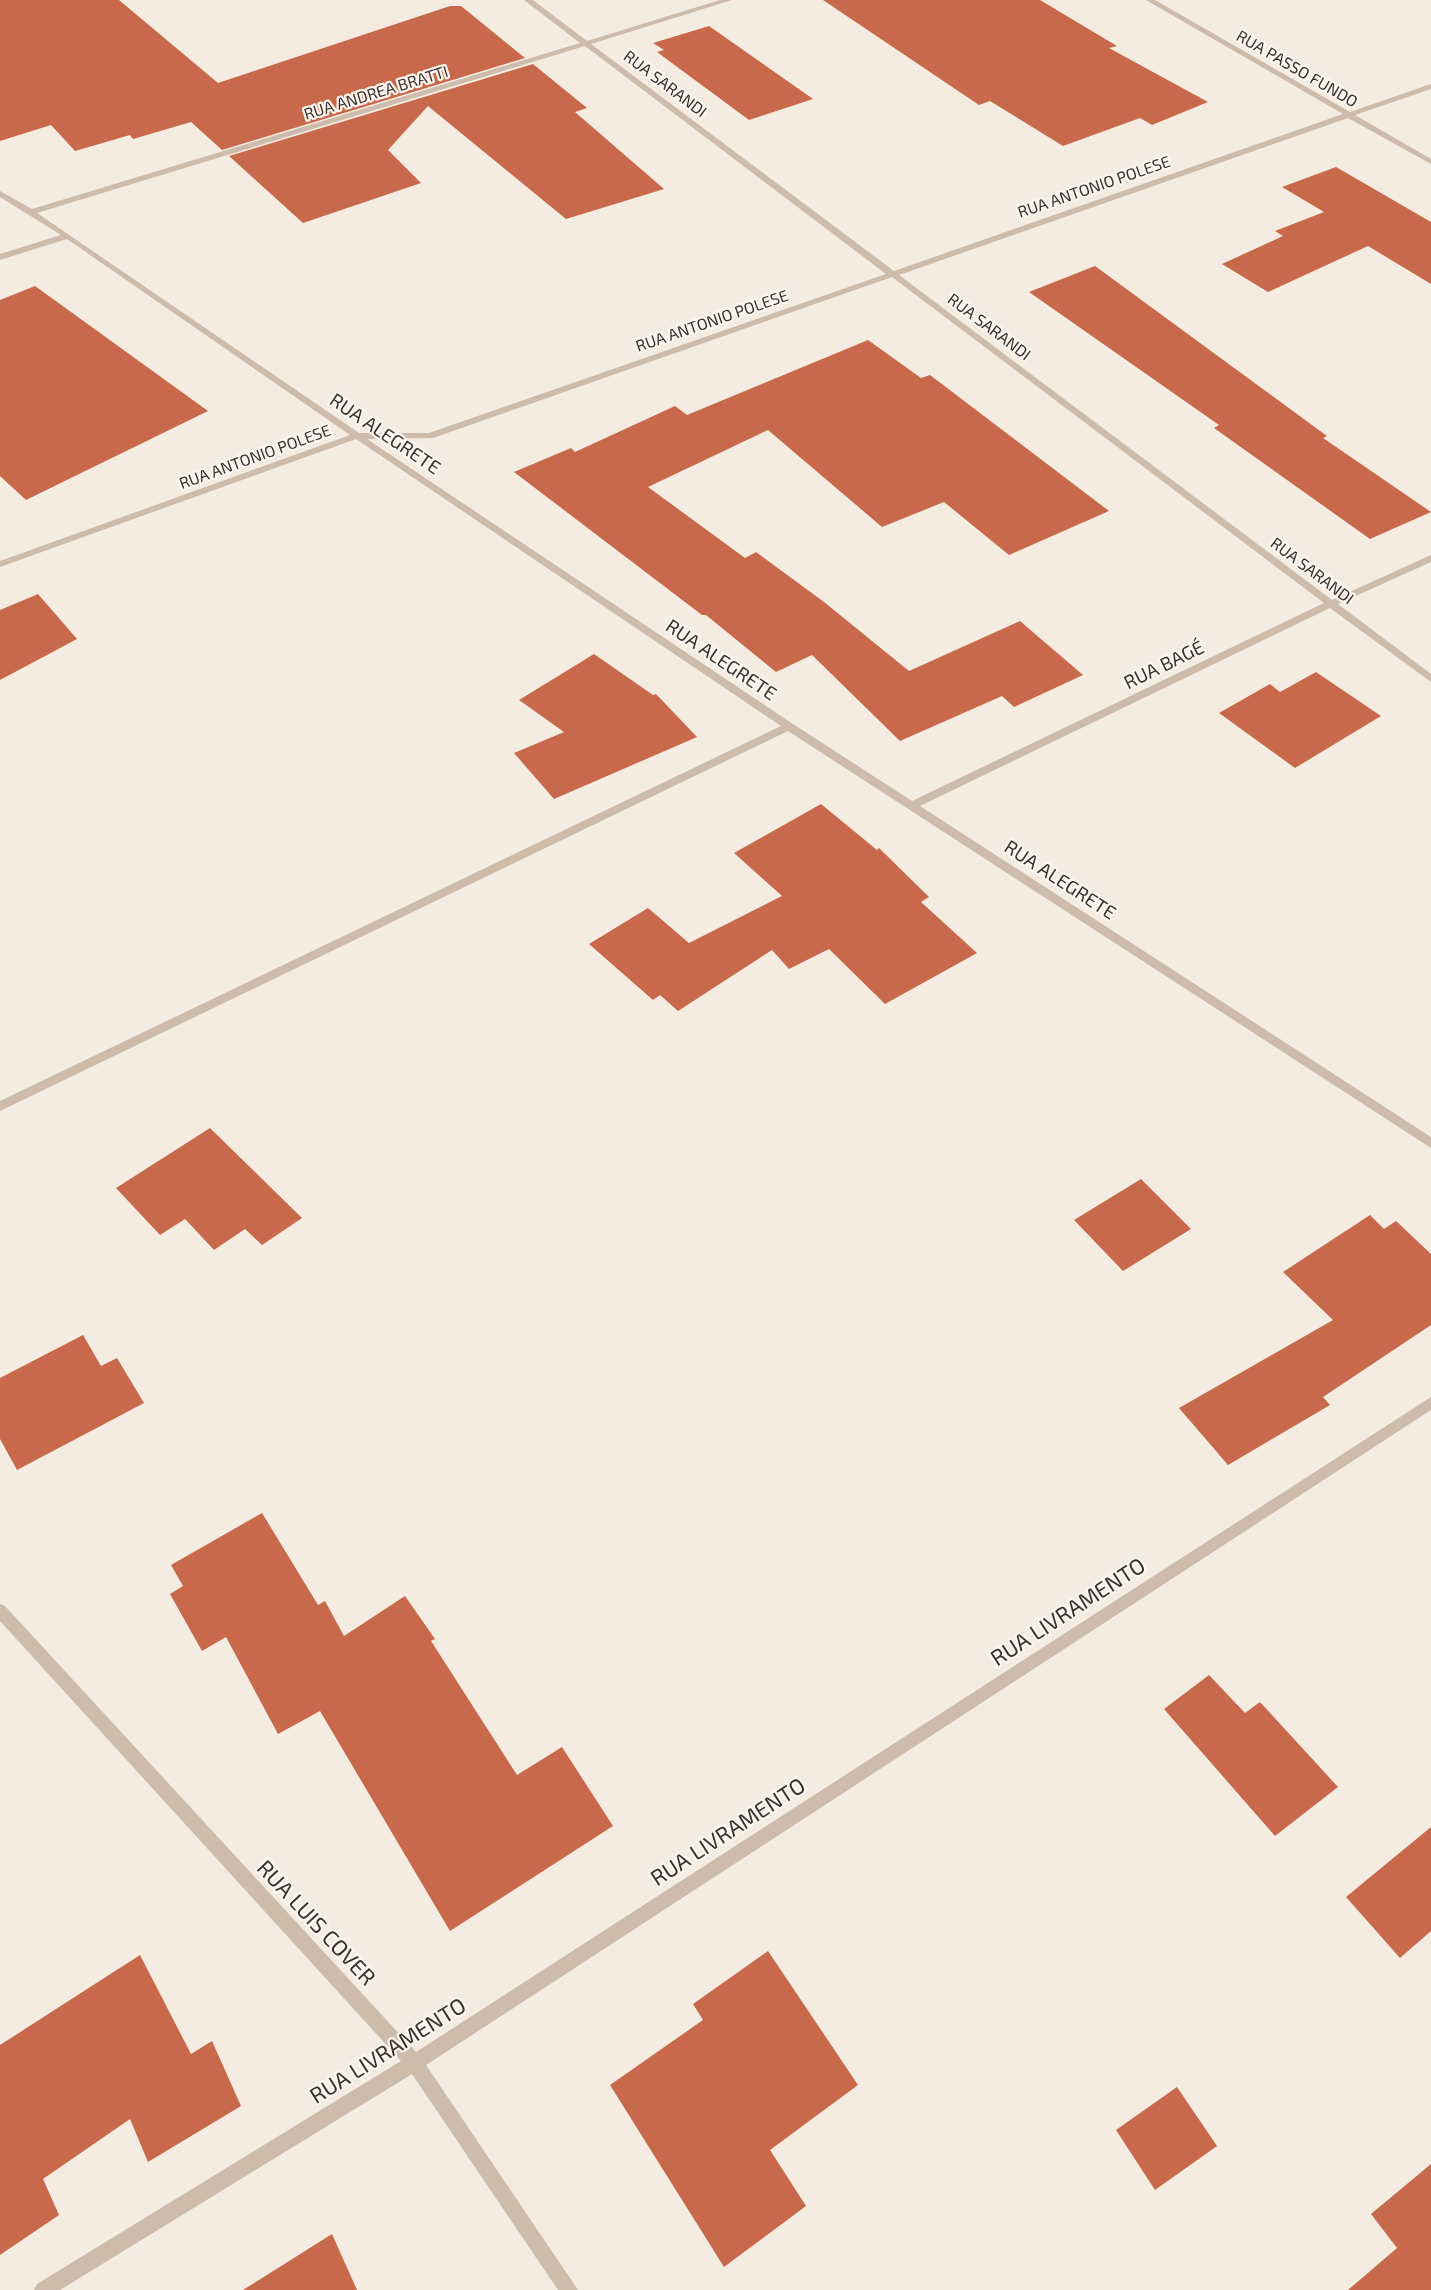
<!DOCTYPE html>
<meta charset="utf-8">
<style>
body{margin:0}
canvas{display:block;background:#f4ebe1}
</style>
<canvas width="1431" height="2290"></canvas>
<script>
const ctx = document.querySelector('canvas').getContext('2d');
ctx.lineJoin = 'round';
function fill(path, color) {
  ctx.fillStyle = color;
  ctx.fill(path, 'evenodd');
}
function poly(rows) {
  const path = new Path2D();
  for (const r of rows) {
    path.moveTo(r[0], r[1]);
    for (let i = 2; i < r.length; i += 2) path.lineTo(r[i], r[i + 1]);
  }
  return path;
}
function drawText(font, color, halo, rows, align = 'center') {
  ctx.font = font + ' "Exo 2",sans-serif';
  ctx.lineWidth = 4.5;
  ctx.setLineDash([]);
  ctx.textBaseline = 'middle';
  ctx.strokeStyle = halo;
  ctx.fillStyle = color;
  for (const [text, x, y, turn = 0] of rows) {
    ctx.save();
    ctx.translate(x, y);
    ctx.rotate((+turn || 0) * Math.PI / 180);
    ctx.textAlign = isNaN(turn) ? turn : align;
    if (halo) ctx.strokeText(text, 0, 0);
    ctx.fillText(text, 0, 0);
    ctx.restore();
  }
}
const building = poly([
 [0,0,119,0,218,83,450,6,461,6,525,58,222,150,191,122,133,139,130,135,75,151,51,125,0,141],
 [823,0,1040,0,1117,46,1109,48,1208,102,1152,125,1140,118,1063,146,990,101,979,105],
 [709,26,813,99,749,120,657,52,664,50,653,43],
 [533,64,587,108,575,112,664,189,566,219,428,106,388,150,421,183,303,223,229,156],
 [1336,167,1431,222,1431,284,1368,246,1268,292,1222,264,1283,236,1275,231,1324,212,1282,187],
 [1095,266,1327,436,1323,438,1431,512,1370,539,1214,428,1219,425,1029,292],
 [35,286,208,411,26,500,0,476,0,300],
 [868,340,921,378,930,375,1109,511,1009,555,944,502,882,527,768,430,648,487,745,558,756,552,824,602,909,671,1020,621,1083,675,1014,707,1002,696,900,741,812,655,776,672,706,615,702,615,514,472,571,448,575,452,675,406,687,415],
 [38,594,77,639,0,680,0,610],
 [594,654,653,695,656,694,697,737,554,799,514,753,564,732,519,700],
 [1316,672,1381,716,1295,768,1219,713,1270,684,1280,692],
 [821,804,877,850,879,848,929,897,921,902,977,953,885,1004,829,949,789,969,772,950,678,1011,660,995,653,1000,589,944,648,908,689,943,782,896,734,853],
 [210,1128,302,1218,262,1245,245,1229,214,1250,185,1219,160,1235,116,1188],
 [1141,1179,1191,1229,1123,1271,1074,1220],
 [1370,1215,1384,1229,1396,1221,1431,1254,1431,1325,1323,1397,1330,1405,1228,1465,1179,1408,1333,1320,1283,1272],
 [83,1335,101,1366,117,1358,144,1403,17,1470,0,1439,0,1378],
 [262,1513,318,1605,325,1601,344,1636,405,1596,435,1639,431,1641,517,1775,562,1747,613,1826,450,1931,320,1711,278,1734,226,1637,202,1651,170,1594,183,1586,171,1565],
 [1209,1675,1245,1713,1260,1702,1338,1787,1275,1836,1164,1709],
 [1431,1827,1431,1931,1400,1958,1346,1897],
 [768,1951,858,2085,770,2150,806,2206,724,2267,610,2085,703,2020,693,2004],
 [140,1955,191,2054,212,2041,241,2106,148,2162,130,2119,43,2179,59,2215,0,2255,0,2045],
 [1177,2087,1217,2146,1155,2190,1116,2130],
 [1431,2164,1431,2290,1348,2290,1397,2248,1371,2214],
 [332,2234,357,2290,243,2290]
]);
const minor = poly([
 [524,0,533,0,587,41,720,0,732,0,591,44,894,271,1343,114,1146,0,1155,0,1350,112,1431,84,1431,89,1355,115,1431,159,1431,164,1348,118,899,275,1332,600,1431,555,1431,562,1338,604,1431,674,1431,682,1330,608,920,806,1431,1137,1431,1148,788,731,0,1111,0,1101,781,726,356,439,0,567,0,561,350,435,67,239,0,260,0,254,61,235,0,197,0,191,32,209,580,43,524,0],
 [585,46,886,274,429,433,359,433,37,213,585,46],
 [892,277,1324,603,912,801,793,724,367,439,433,438,892,277],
 [1431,1397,1431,1410,426,2065,578,2290,558,2290,412,2074,60,2290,34,2290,37,2284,401,2061,0,1621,0,1604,5,1606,416,2052,1431,1397]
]);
const farStreetnames = [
 ["RUA PASSO FUNDO",1297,69,30],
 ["RUA SARANDI",665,84,37],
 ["RUA ANDREA BRATTI",376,93,-17],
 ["RUA ANTONIO POLESE",1094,187,-19],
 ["RUA ANTONIO POLESE",712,321,-19],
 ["RUA SARANDI",989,327,37],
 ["RUA ANTONIO POLESE",255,457,-20],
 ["RUA SARANDI",1312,571,37]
];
const streetNames = [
 ["RUA ALEGRETE",385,434,34],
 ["RUA ALEGRETE",721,660,34],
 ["RUA BAGÉ",1164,665,-26],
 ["RUA ALEGRETE",1060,880,33]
];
const nearStreetnames = [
 ["RUA LIVRAMENTO",1068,1612,-33],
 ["RUA LIVRAMENTO",728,1832,-33],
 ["RUA LUIS COVER",316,1923,47],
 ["RUA LIVRAMENTO",388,2051,-32]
];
fill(building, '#c8694b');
fill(minor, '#cdbbac');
drawText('16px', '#3b302b', '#fbf5ee', farStreetnames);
drawText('19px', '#3b302b', '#fbf5ee', streetNames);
drawText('22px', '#3b302b', '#fbf5ee', nearStreetnames);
</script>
